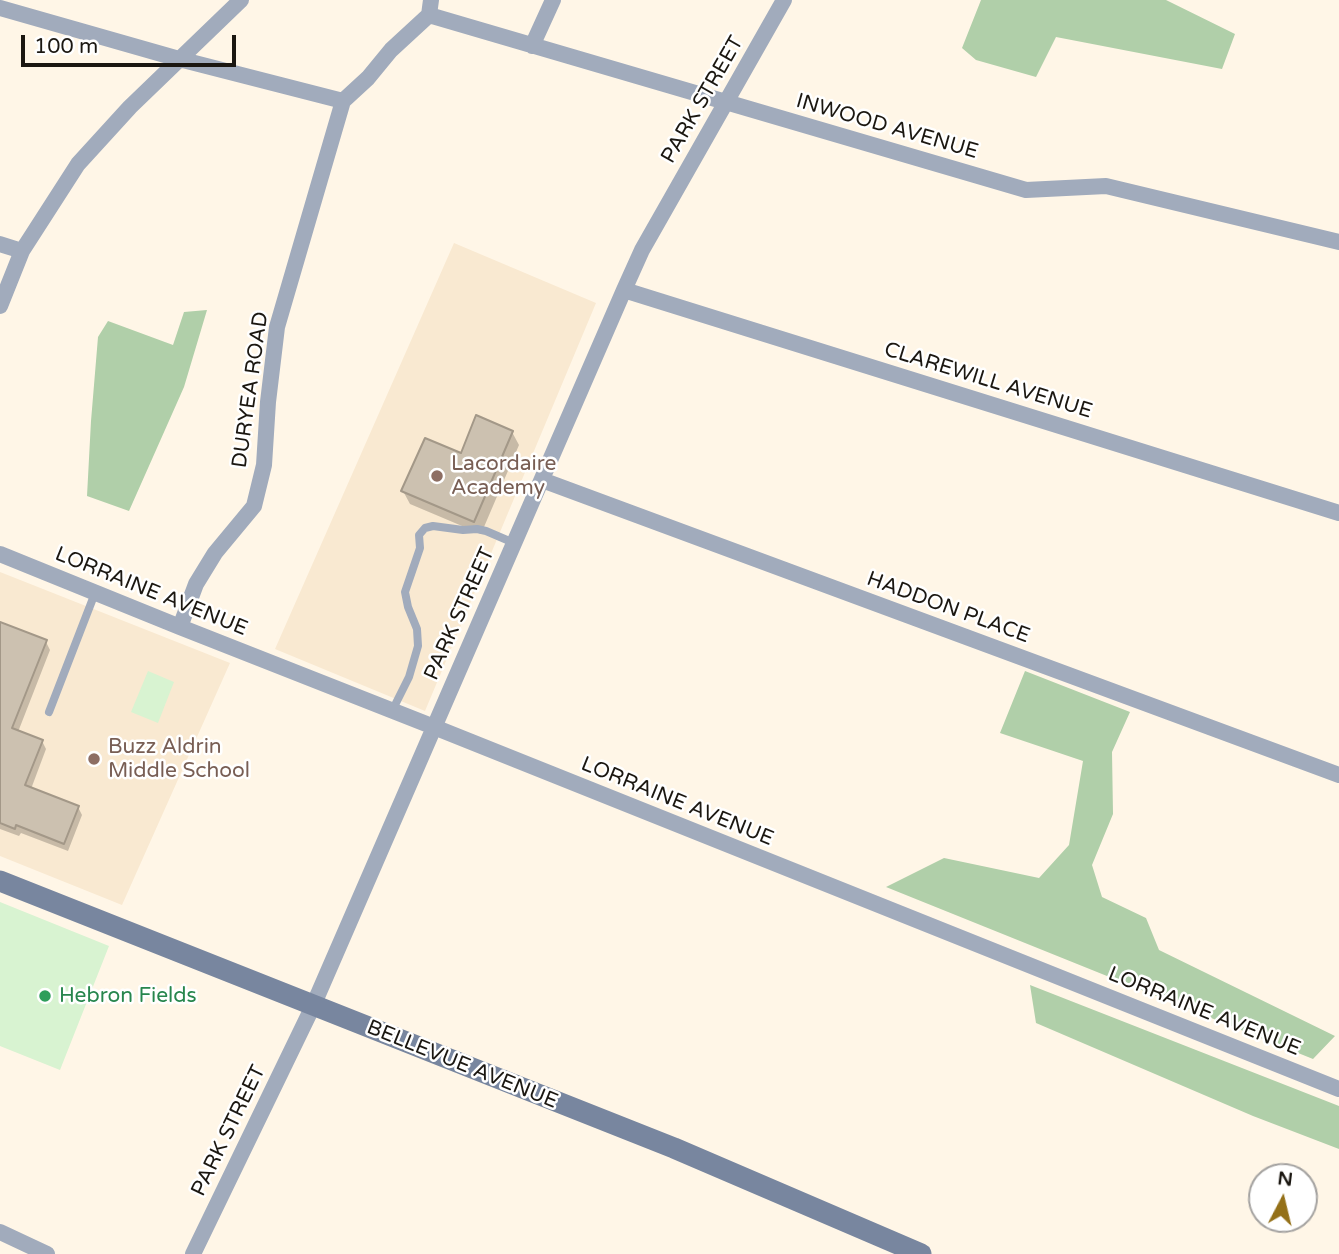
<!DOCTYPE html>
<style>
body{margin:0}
#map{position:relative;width:1339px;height:1254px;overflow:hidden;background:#fff6e7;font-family:"Varela Round",sans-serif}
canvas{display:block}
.north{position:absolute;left:1248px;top:1163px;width:70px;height:70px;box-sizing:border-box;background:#fff;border:2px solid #a4a2a0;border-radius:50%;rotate:7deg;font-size:19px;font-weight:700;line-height:28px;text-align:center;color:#1b1711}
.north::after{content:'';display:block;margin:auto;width:24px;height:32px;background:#947018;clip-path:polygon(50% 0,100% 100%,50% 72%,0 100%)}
.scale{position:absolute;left:21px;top:35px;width:215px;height:32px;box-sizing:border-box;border:4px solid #1b1711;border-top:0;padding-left:9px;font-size:21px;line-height:24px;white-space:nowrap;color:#1b1711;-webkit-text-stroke:5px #fff;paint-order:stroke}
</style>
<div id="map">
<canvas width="1339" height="1254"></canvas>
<div class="north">N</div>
<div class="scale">100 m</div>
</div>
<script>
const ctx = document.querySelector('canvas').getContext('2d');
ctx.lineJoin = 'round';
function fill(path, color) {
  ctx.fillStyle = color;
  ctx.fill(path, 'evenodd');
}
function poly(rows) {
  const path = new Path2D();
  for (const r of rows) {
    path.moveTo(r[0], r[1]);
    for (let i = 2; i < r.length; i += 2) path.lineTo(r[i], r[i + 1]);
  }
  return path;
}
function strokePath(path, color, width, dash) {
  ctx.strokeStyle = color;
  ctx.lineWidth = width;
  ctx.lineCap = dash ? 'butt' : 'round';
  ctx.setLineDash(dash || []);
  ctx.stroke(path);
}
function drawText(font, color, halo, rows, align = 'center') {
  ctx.font = font + ' "Varela Round",sans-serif';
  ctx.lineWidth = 5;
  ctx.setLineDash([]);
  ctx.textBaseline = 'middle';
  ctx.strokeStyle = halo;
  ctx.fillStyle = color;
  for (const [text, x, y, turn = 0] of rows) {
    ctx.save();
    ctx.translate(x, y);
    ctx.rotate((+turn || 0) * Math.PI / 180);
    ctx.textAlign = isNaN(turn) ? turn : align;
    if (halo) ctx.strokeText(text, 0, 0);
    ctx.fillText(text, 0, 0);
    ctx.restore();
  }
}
const built = poly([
 [454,243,596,303,425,711,275,649],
 [0,572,230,663,122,905,0,856]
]);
const green = poly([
 [148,671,174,682,158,723,131,712],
 [0,902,109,946,60,1070,0,1046]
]);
const forest = poly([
 [981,0,1166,0,1235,34,1222,69,1056,37,1036,77,976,60,962,48],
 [207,310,184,387,129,511,87,496,91,421,98,337,108,321,173,345,184,312],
 [1025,671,1130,712,1112,752,1113,814,1092,865,1102,897,1146,918,1159,950,1335,1036,1313,1059,886,887,944,858,1039,878,1069,845,1083,761,1000,733],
 [1030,985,1339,1106,1339,1149,1253,1116,1036,1023]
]);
const shadow = poly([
 [512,432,519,445,481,534,410,504,403,491,462,456],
 [0,624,46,642,50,650,18,732,42,741,46,749,31,789,78,807,82,815,68,851,21,833,19,836,0,829]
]);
const building = poly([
 [476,415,513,431,474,522,401,491,425,438,461,453,476,415],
 [0,622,47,640,12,728,43,740,25,785,79,806,64,844,16,825,15,829,0,823,0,622]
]);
const lane = poly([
 [392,711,409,677,418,646,417,629,408,607,405,592,420,548,419,535,425,528,433,526,463,530,477,529,486,531,514,543],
 [49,712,95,593]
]);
const street = poly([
 [0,8,179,59,343,101,368,78,391,50,429,15,431,0],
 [429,15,1026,190,1106,186,1339,242],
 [532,46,553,0],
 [0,244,22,251],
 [624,290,1339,513],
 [0,306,22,251,78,164,130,107,241,0],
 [542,480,1339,775],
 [0,554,180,627,434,727,1339,1089],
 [180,627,196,584,215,553,254,506,264,465,268,402,277,327,343,101],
 [0,1232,47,1254],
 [193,1254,313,1006,624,290,642,250,784,0]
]);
const secondary = poly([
 [0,881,674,1148,921,1254]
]);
const markers = [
 [437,476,7,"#8d6e63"],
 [94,759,7,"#8d6e63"],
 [45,996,7,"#2e9e5b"]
];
const streetNames = [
 ["PARK STREET",703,100,-60],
 ["INWOOD AVENUE",887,127,16],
 ["CLAREWILL AVENUE",988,381,17],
 ["DURYEA ROAD",251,390,-82],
 ["LORRAINE AVENUE",151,592,22],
 ["HADDON PLACE",948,608,20],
 ["PARK STREET",460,614,-66],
 ["LORRAINE AVENUE",677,802,22],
 ["LORRAINE AVENUE",1204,1012,22],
 ["BELLEVUE AVENUE",462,1065,22],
 ["PARK STREET",229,1131,-64]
];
const educationNames = [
 ["Lacordaire",451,464],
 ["Academy",451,488],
 ["Buzz Aldrin",108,747],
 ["Middle School",108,771]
];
const leisureNames = [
 ["Hebron Fields",59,996]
];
fill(built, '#f9e9d1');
fill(green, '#d8f3d1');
fill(forest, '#b0cfa9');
fill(shadow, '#0003');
fill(building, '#ccc1b0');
strokePath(building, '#a39888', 2);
strokePath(lane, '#a1abbc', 8);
strokePath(street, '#a1abbc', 16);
strokePath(secondary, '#78869f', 21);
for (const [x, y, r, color] of markers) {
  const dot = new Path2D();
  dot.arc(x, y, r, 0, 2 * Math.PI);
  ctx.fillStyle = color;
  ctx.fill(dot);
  strokePath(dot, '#fff', 2.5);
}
drawText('21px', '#1b1711', '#fff', streetNames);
drawText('21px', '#785e54', '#fff', educationNames, 'left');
drawText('21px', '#27864d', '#fff', leisureNames, 'left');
</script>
